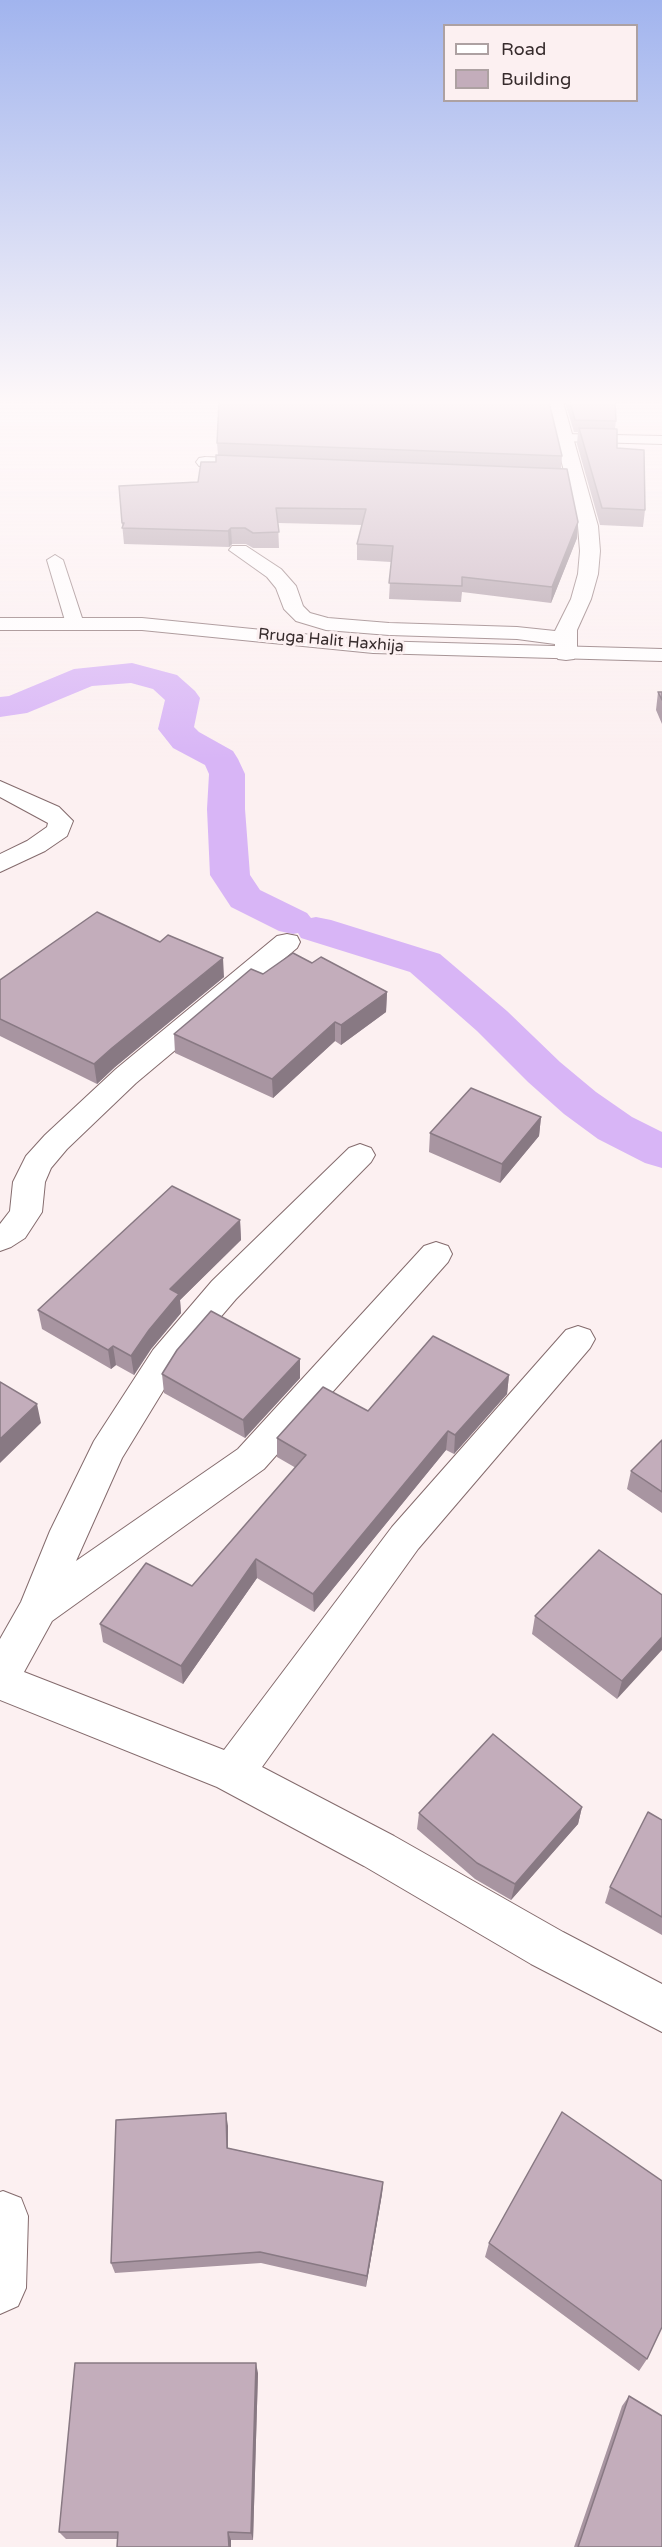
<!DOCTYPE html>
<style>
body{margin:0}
#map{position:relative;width:662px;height:2547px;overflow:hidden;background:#fcf0f1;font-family:"Varela Round",sans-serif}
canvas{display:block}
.legend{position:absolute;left:443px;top:24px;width:195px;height:78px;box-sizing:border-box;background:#fcf0f1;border:2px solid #ada1a2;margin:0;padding:8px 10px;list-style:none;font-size:18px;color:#362b2c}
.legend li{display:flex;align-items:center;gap:12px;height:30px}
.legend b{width:30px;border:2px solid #ada1a2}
</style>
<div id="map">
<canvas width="662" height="2547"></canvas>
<ul class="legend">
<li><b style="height:8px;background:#fff"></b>Road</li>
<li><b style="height:16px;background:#c3adbb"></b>Building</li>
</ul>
</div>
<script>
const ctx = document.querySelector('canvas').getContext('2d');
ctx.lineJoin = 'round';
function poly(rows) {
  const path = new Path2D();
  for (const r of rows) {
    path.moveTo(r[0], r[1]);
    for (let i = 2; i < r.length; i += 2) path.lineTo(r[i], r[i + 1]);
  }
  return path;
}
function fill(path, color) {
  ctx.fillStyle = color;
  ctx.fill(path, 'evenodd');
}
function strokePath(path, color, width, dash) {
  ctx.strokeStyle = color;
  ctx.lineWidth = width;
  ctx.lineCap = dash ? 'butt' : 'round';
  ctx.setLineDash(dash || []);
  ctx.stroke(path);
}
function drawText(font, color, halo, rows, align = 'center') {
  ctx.font = font + ' "Varela Round",sans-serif';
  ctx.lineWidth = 6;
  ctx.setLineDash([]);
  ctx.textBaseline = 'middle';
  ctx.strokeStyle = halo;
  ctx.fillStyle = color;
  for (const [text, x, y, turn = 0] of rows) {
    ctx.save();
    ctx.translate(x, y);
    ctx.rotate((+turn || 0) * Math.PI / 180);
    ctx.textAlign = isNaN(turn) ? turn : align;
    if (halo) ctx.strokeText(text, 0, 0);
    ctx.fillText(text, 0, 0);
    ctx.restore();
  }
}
const canal = poly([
 [132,663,177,675,195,691,200,698,194,727,199,732,233,751,238,759,245,774,245,809,250,875,260,890,307,913,311,918,316,917,331,920,440,954,507,1011,560,1062,596,1092,632,1117,662,1132,662,1168,645,1163,598,1139,564,1114,528,1082,477,1031,410,972,301,938,298,933,293,934,279,931,231,907,210,875,207,809,209,774,205,765,173,748,158,729,165,700,153,689,131,683,92,686,27,713,0,717,0,697,9,696,74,669,132,663]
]);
const service = poly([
 [564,434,662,436,662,444,559,441,557,438,564,434],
 [55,555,63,560,84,624,81,628,75,629,69,628,66,624,47,560,55,555]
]);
const minor = poly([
 [546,402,563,402,598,526,600,551,598,574,591,599,577,630,577,654,574,659,566,660,558,659,555,654,555,644,517,639,389,635,326,630,296,621,284,609,276,588,267,577,229,550,232,546,246,546,281,569,296,586,303,606,310,613,328,618,389,623,517,627,555,631,571,599,578,574,580,551,578,526,571,494,567,482,524,480,518,479,515,475,518,471,524,470,564,471,546,402],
 [205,457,256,459,262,460,265,464,262,468,256,469,199,466,196,462,199,458,205,457],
 [0,781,59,807,73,821,67,836,45,851,0,872,0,854,27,841,47,827,48,823,0,797,0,781],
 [287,934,297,936,300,942,297,948,136,1083,67,1149,51,1168,45,1182,42,1212,25,1238,11,1247,0,1251,0,1224,10,1211,13,1182,26,1156,45,1135,116,1069,277,936,287,934],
 [360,1144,371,1148,375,1155,371,1162,236,1299,177,1368,122,1458,76,1561,238,1449,424,1246,436,1242,448,1246,452,1254,448,1262,264,1469,52,1621,24,1672,224,1750,392,1527,566,1330,578,1326,590,1330,595,1339,590,1348,418,1549,262,1767,394,1836,563,1932,662,1984,662,2032,531,1964,364,1866,217,1787,0,1700,0,1639,21,1602,50,1531,94,1441,153,1350,212,1281,349,1148,360,1144],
 [3,2191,21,2198,28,2216,26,2288,18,2306,0,2314,0,2192,3,2191]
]);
const tertiary = poly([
 [0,618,142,618,373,641,662,649,662,661,373,653,142,630,0,630,0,618]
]);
const wall = poly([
 [201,402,549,402,562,456,561,469,578,522,577,538,551,603,462,592,461,602,389,599,391,562,357,560,357,544,362,525,278,523,279,548,253,548,246,544,232,544,229,547,124,544,122,523,198,482,216,462,218,455,217,443,219,403,201,403],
 [565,402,615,402,616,421,615,429,617,448,645,510,643,527,600,525,577,444,578,432,574,432],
 [658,692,662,692,662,724,656,710],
 [312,963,387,992,386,1012,341,1045,335,1041,273,1098,175,1053,174,1034,263,974],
 [224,977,115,1067,97,1084,0,1036,0,980],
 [541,1117,539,1136,500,1183,429,1152,430,1133],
 [240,1220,241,1240,180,1300,181,1313,151,1349,134,1375,116,1365,111,1369,42,1329,38,1310],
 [300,1359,300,1378,245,1438,164,1393,162,1374],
 [509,1375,507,1394,454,1454,446,1450,314,1612,257,1578,183,1684,103,1642,100,1624,192,1586,296,1468,277,1457,277,1438,368,1411],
 [662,1440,662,1513,627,1489,631,1471],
 [662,1595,617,1699,532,1634,535,1616],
 [582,1807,578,1824,511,1900,475,1879,417,1829,419,1813],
 [662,1820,662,1935,605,1903,610,1887],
 [228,2126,228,2148,383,2182,382,2194,366,2287,261,2263,115,2273,111,2263],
 [489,2243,647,2359,639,2371,485,2257],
 [258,2373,253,2540,231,2540,231,2547,117,2547,117,2539,66,2539,59,2532],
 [629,2396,662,2547,574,2547,622,2406]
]);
const shadedWall = poly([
 [578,522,577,538,551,603,552,587],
 [231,528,232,544,229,547,228,531],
 [223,958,224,977,115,1067,97,1084,94,1064,112,1048],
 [387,992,386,1012,341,1045,341,1025],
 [335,1022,335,1041,273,1098,272,1079],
 [541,1117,539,1136,500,1183,502,1164],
 [240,1220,241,1240,180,1300,181,1313,151,1349,134,1375,131,1356,149,1330,170,1289],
 [113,1346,116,1365,111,1369,108,1350],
 [300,1359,300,1378,245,1438,243,1420],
 [509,1375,507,1394,454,1454,455,1435],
 [37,1404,41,1423,0,1463,0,1439],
 [448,1431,446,1450,314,1612,313,1594],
 [256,1559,257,1578,183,1684,181,1666],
 [662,1637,662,1650,617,1699,622,1681],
 [582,1807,578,1824,511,1900,515,1884],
 [226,2113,228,2126,228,2160,227,2148],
 [383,2182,382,2194,366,2287,367,2276],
 [256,2363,258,2373,253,2540,251,2533],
 [228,2532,231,2540,231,2547,229,2547]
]);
const building = poly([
 [219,402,549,402,562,456,217,443,219,402],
 [570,402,615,402,616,421,575,420,570,402],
 [579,428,617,429,617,448,644,450,645,510,602,508,579,428],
 [216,455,567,469,578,522,552,587,462,577,462,586,389,583,393,546,357,544,366,509,276,508,279,532,253,533,245,528,231,528,228,531,122,528,124,523,122,523,119,486,198,482,201,462,216,462,216,455],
 [658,692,662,692,662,700,658,692],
 [97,912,160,942,168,935,223,958,112,1048,94,1064,0,1019,0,980,97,912],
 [293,953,312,963,321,957,387,992,341,1025,335,1022,272,1079,174,1034,251,969,263,974,293,953],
 [471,1088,541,1117,502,1164,430,1133,471,1088],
 [172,1186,240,1220,170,1289,179,1294,149,1330,131,1356,113,1346,108,1350,38,1310,172,1186],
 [211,1311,300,1359,243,1420,162,1374,177,1350,211,1311],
 [433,1336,509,1375,455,1435,448,1431,313,1594,256,1559,181,1666,100,1624,146,1563,192,1586,306,1455,277,1438,323,1387,368,1411,433,1336],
 [0,1382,37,1404,0,1439,0,1382],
 [662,1440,662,1492,631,1471,662,1440],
 [599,1550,662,1595,662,1637,622,1681,535,1616,599,1550],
 [493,1734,582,1807,515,1884,477,1863,419,1813,493,1734],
 [648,1812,662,1820,662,1917,610,1887,648,1812],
 [562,2112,662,2181,662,2327,647,2359,489,2243,562,2112],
 [226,2113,227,2148,383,2182,367,2276,260,2252,111,2263,116,2120,226,2113],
 [75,2363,256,2363,251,2533,228,2532,229,2547,117,2547,118,2532,59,2532,75,2363],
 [629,2396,662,2416,662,2547,578,2547,629,2396]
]);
const farStreetnames = [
 ["Rruga Halit Haxhija",331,641,5]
];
fill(canal, '#d8b5f6');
strokePath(service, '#846b6d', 2);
strokePath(minor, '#846b6d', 2);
strokePath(tertiary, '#846b6d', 2);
fill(service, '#fff');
fill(minor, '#fff');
fill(tertiary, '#fff');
fill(wall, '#a895a1');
fill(shadedWall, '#887983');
fill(building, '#c3adbb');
strokePath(building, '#887983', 1.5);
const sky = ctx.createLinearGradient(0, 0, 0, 759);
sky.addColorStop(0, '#a1b4ee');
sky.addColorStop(0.53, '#fef8f9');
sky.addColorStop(1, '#fef8f900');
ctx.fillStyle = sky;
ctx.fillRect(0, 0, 662, 759);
drawText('16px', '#362b2c', '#fcf0f1', farStreetnames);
</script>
